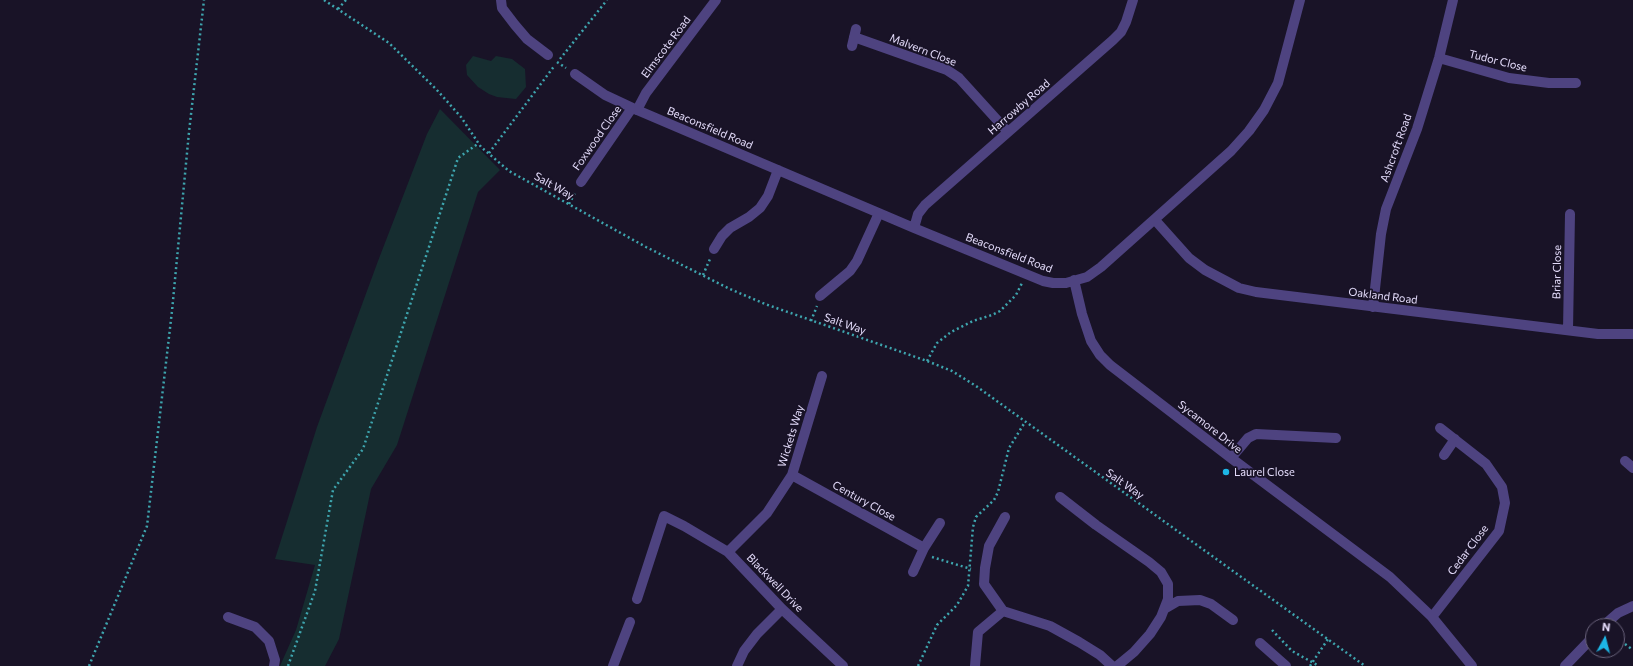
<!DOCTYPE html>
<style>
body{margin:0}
#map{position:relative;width:1633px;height:666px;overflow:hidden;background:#191327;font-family:Commissioner,sans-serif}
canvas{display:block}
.north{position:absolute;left:1585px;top:618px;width:40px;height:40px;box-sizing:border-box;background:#191327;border:1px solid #6a637c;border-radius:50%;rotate:7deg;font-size:11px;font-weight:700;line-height:16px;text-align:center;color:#e4dcfb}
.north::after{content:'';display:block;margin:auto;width:14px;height:18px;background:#1db6e6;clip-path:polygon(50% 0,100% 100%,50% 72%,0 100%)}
</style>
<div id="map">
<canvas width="1633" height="666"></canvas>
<div class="north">N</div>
</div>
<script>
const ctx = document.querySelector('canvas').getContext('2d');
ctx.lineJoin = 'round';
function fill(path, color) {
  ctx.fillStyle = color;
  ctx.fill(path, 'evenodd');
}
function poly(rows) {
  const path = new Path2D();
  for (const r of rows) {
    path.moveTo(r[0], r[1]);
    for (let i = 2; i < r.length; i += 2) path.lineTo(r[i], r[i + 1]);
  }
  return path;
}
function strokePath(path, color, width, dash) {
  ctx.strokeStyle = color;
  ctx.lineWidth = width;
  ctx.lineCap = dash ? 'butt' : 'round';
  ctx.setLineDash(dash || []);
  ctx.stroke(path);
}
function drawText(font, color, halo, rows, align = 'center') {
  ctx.font = font + ' Commissioner,sans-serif';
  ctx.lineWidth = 3.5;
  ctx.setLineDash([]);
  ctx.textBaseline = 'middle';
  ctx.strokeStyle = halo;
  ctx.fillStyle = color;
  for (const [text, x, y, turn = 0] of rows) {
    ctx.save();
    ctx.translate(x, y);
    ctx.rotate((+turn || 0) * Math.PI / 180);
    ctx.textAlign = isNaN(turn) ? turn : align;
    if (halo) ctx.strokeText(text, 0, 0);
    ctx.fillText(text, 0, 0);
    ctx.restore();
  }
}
const green = poly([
 [473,56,491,61,496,56,512,59,525,69,526,87,516,99,497,97,489,94,478,87,467,75,466,65],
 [440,109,500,170,478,192,397,445,371,489,339,639,325,666,280,666,296,630,315,565,275,559,317,427,378,261,427,134]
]);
const path = poly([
 [324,0,389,43,436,89,461,117,481,147,509,171,646,247,730,289,765,304,927,361,952,371,976,386,1365,666],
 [338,9,346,0],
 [560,59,607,0],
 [557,62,566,68],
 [489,153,555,65],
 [569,204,576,191],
 [703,275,710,259],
 [811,321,817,306],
 [927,361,937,343,951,332,973,321,992,315,1000,311,1016,295,1022,283],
 [932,557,971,569],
 [1272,630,1292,651,1319,666],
 [1617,638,1633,650],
 [89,666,147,526,172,311,189,132,204,0],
 [288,666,315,591,333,490,363,449,458,158,479,143],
 [918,666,937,625,957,605,968,586,973,527,976,517,994,500,998,492,1009,448,1025,422],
 [1310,666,1328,639]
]);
const minor = poly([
 [501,0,502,8,515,25,527,39,548,55],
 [854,37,947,70,959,78,1008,132],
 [852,46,856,29],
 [1439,58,1509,78,1549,83,1576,83],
 [575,74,605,95,637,110,914,228,1043,281,1053,283,1066,283,1087,277,1101,267,1231,151,1249,131,1264,110,1278,83,1300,0],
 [637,110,646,93,716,0],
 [581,182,632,108],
 [1155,220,1189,258,1205,270,1239,288,1256,292,1598,334,1633,334],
 [914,228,918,214,925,205,1113,40,1121,32,1126,22,1133,0],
 [714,249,722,236,730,228,749,217,760,208,768,196,778,170],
 [1074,280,1082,314,1091,341,1100,355,1110,365,1231,458,1390,577,1432,617,1472,666],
 [820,296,850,271,857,261,879,213],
 [1373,307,1381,234,1386,209,1417,129,1439,58,1453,0],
 [1568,330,1570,214],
 [1444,455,1455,439],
 [1231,458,1248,438,1256,434,1336,438],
 [1625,461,1633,468],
 [792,475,924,548],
 [1060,497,1096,525,1149,562,1161,572,1168,584,1168,599,1161,617,1150,634,1134,652,1117,666],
 [1005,517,989,546,985,568,984,584,1003,611,1050,626,1079,642,1100,655,1112,666],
 [728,552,767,513,792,475,822,376],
 [913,572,924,548,940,523],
 [637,599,664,516,684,526,728,552,782,609,843,666],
 [1166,608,1178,601,1200,600,1211,604,1233,620],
 [228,617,255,627,269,641,275,660,274,666],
 [1432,617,1499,531,1505,503,1502,487,1486,464,1440,428],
 [1603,626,1618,613,1633,606],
 [1260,643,1286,666],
 [613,666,630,622],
 [737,666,744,651,757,634,782,609],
 [975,666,978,632,1003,611],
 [1565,666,1593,637]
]);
const markers = [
 [1226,472,4,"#1db6e6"]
];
const streetNames = [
 ["Elmscote Road",666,47,-53],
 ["Malvern Close",923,50,21],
 ["Tudor Close",1498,61,14],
 ["Harrowby Road",1019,107,-41],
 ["Beaconsfield Road",710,128,23],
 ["Foxwood Close",597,138,-55],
 ["Ashcroft Road",1396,148,-70],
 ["Salt Way",554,186,29],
 ["Beaconsfield Road",1009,253,21],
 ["Briar Close",1557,272,-89],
 ["Oakland Road",1383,296,7],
 ["Salt Way",845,324,19],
 ["Sycamore Drive",1210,427,38],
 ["Wickets Way",791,436,-73],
 ["Salt Way",1125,484,35],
 ["Century Close",864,501,29],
 ["Cedar Close",1468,550,-53],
 ["Blackwell Drive",775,583,46]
];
const poiNames = [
 ["Laurel Close",1234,472]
];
fill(green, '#162d30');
strokePath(path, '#3ea5ae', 2.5, [2, 3]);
strokePath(minor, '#4e4380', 10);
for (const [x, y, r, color] of markers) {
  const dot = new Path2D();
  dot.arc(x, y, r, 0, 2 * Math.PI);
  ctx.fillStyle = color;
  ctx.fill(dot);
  strokePath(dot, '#191327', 1.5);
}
drawText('11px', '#e4dcfb', '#191327', streetNames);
drawText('11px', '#e4dcfb', '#191327', poiNames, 'left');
</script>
